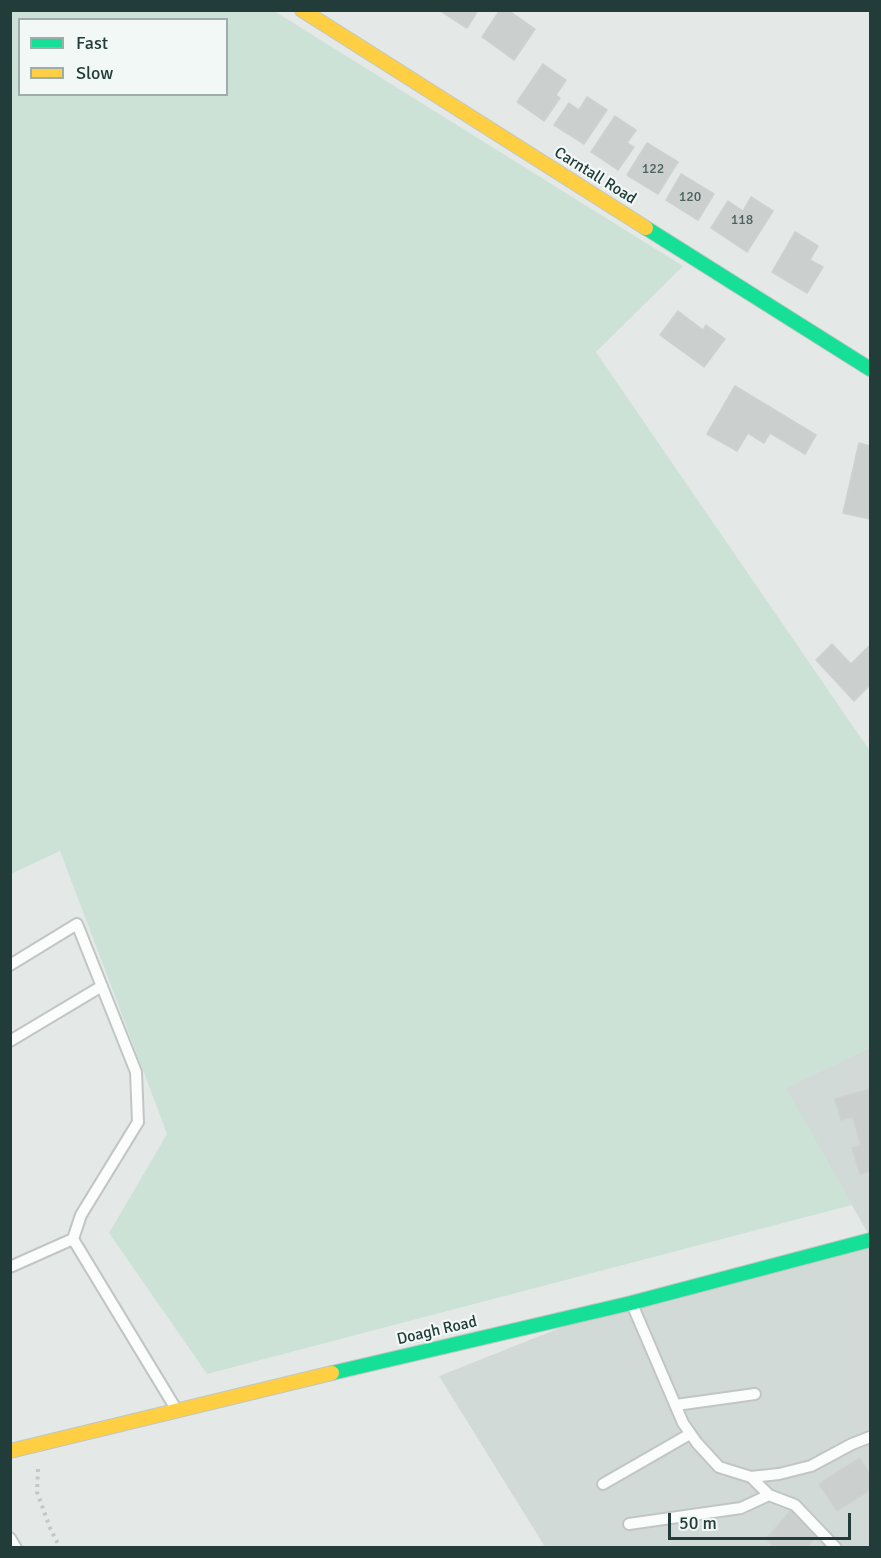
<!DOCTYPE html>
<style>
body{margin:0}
#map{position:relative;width:881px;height:1558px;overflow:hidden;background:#e4e9e8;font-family:Signika,sans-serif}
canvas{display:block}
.frame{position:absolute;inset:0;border:12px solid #223c39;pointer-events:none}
.legend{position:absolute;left:18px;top:18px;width:210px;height:78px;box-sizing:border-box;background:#f2f8f6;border:2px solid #9fadaa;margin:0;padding:8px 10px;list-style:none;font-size:18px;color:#223c39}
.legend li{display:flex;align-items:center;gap:12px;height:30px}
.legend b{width:30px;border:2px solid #9fadaa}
.scale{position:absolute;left:668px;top:1513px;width:183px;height:27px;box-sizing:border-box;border:3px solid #223c39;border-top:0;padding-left:8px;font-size:18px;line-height:21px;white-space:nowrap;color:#223c39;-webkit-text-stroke:4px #f2f8f6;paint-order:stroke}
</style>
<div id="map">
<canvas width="881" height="1558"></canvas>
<div class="frame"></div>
<ul class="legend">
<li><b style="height:8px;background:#16e098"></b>Fast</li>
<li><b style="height:8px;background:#ffcf43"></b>Slow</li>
</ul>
<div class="scale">50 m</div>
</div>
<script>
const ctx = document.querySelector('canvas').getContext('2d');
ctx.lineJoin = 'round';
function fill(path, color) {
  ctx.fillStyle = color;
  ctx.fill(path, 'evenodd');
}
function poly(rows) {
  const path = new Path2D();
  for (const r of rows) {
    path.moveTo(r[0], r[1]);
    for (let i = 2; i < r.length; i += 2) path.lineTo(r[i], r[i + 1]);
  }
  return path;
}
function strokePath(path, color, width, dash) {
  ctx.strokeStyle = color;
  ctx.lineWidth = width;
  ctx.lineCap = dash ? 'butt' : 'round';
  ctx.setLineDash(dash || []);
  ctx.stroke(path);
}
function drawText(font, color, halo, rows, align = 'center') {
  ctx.font = font + ' Signika,sans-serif';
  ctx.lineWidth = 4.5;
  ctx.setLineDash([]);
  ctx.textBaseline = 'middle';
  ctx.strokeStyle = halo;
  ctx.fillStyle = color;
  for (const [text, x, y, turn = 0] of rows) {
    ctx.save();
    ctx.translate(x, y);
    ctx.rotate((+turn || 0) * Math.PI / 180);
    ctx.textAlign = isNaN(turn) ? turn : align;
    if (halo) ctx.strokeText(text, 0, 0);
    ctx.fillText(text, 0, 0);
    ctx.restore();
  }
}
const built = poly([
 [870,1047,870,1237,785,1088],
 [870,1240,870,1547,545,1547,439,1376,610,1308]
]);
const green = poly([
 [10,11,274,11,683,266,596,352,870,751,870,1047,786,1088,852,1205,207,1374,109,1233,167,1134,60,851,11,874],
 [20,20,226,20,226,94,20,94]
]);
const building = poly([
 [439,10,478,10,467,28,439,10],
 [500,10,508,10,535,29,514,60,482,37,500,10],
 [543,64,566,80,556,95,560,98,544,121,517,102,543,64],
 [587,97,607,110,584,144,554,125,569,103,579,110,587,97],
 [615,116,636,130,627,143,634,147,618,170,591,152,615,116],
 [647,143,678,162,658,194,627,175,647,143],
 [681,174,714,194,698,220,666,200,681,174],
 [751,197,773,211,747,252,711,228,728,201,743,211,751,197],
 [795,232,818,246,810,260,823,267,807,293,772,272,795,232],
 [678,311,703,330,706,325,725,339,704,367,660,335,678,311],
 [735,386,816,435,805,454,770,433,764,443,748,433,737,451,707,434,735,386],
 [859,443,870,446,870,519,843,513,859,443],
 [832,644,851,664,870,645,870,685,854,701,816,660,832,644],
 [870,1089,870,1143,861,1146,853,1117,841,1120,835,1099,870,1089],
 [870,1143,870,1171,860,1174,852,1148,870,1143],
 [860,1458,870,1475,870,1490,837,1511,819,1484,860,1458],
 [792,1509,819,1533,806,1548,775,1548,766,1539,792,1509]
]);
const path = poly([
 [38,1469,37,1492,50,1528,60,1548]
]);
const lane = poly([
 [10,965,77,924,136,1072,138,1122,81,1215,73,1239,176,1409],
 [10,1041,102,986],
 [10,1267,73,1239],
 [632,1304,683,1423,697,1443,719,1467,751,1477,779,1474,811,1466,852,1444,870,1437],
 [676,1405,755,1394],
 [751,1477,769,1495,795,1505,836,1548],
 [603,1484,690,1434],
 [629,1524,741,1508,769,1495],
 [10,1538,16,1548]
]);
const fast = poly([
 [646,228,870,369],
 [332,1373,631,1303,870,1240]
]);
const slow = poly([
 [302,10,646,228],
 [10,1451,332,1373]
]);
const numberNames = [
 ["122",653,169],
 ["120",690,197],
 ["118",742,220]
];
const streetNames = [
 ["Carntall Road",595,176,32],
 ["Doagh Road",437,1331,-13]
];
fill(built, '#d2dad8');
fill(green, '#cde2d7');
fill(building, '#cbd0cf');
strokePath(building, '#cdd2d1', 1.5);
strokePath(lane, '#c1c6c5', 14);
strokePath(fast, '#bfc7c5', 16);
strokePath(slow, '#bfc7c5', 16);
strokePath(path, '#c1c9c8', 4, [3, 4.5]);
strokePath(lane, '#fbfcfc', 10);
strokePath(fast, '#16e098', 14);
strokePath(slow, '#ffcf43', 14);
drawText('14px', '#4d625f', null, numberNames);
drawText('16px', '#223c39', '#f2f8f6', streetNames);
</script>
